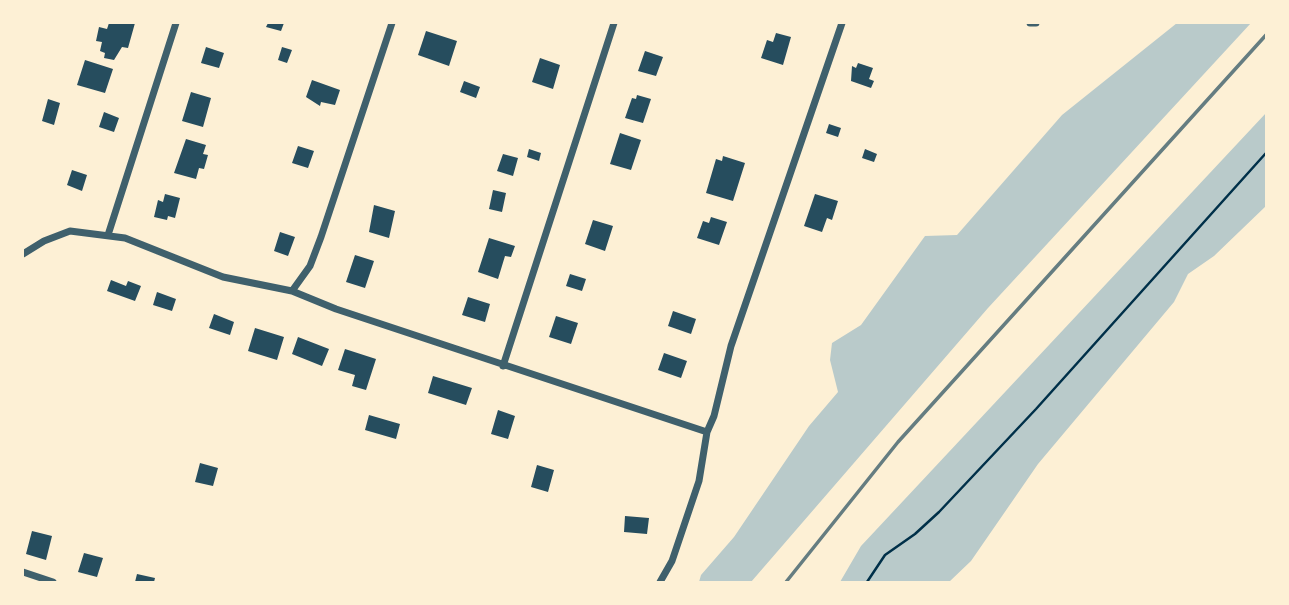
<!DOCTYPE html>
<style>
body{margin:0}
#map{position:relative;width:1289px;height:605px;overflow:hidden;background:#fdf0d5;font-family:"IBM Plex Sans",sans-serif}
canvas{display:block}
.frame{position:absolute;inset:0;border:24px solid #fdf0d5;pointer-events:none}
</style>
<div id="map">
<canvas width="1289" height="605"></canvas>
<div class="frame"></div>
</div>
<script>
const ctx = document.querySelector('canvas').getContext('2d');
ctx.lineJoin = 'round';
function fill(path, color) {
  ctx.fillStyle = color;
  ctx.fill(path, 'evenodd');
}
function poly(rows) {
  const path = new Path2D();
  for (const r of rows) {
    path.moveTo(r[0], r[1]);
    for (let i = 2; i < r.length; i += 2) path.lineTo(r[i], r[i + 1]);
  }
  return path;
}
function strokePath(path, color, width, dash) {
  ctx.strokeStyle = color;
  ctx.lineWidth = width;
  ctx.lineCap = dash ? 'butt' : 'round';
  ctx.setLineDash(dash || []);
  ctx.stroke(path);
}
const green = poly([
 [1177,23,1251,23,988,308,751,582,699,582,701,575,734,537,809,426,838,392,830,360,832,343,861,325,925,236,957,235,1062,115],
 [1266,113,1266,206,1214,256,1188,274,1174,302,1038,464,971,561,949,582,840,582,861,546]
]);
const building = poly([
 [109,23,135,23,128,48,122,47,114,60,104,58,105,53,100,51,102,42,96,41,99,27,107,29],
 [268,23,284,23,281,31,266,27],
 [426,31,457,41,449,66,418,55],
 [776,33,791,37,783,65,761,58,767,40,773,42],
 [206,47,224,53,219,68,201,63],
 [282,47,292,50,287,63,278,60],
 [645,51,663,57,656,76,638,71],
 [540,58,560,65,553,89,532,82],
 [85,60,113,69,105,93,77,85],
 [858,63,873,68,869,79,874,81,871,88,851,81,852,66,856,68],
 [312,80,340,90,335,105,321,102,320,106,306,97],
 [464,81,480,87,476,98,460,92],
 [191,92,211,98,203,127,182,121],
 [637,95,651,99,643,123,625,118,632,98,636,99],
 [48,99,60,103,54,125,42,121],
 [104,112,119,118,114,132,99,127],
 [829,124,841,128,838,137,826,133],
 [620,133,641,140,631,170,610,164],
 [186,139,206,145,203,154,208,155,204,169,199,168,196,179,174,173],
 [298,146,314,151,308,168,292,163],
 [529,149,541,153,539,161,527,157],
 [865,149,877,154,874,162,862,158],
 [503,154,518,158,513,176,497,171],
 [723,156,745,163,733,201,706,193,716,159,722,161],
 [72,170,87,175,82,191,67,185],
 [493,190,506,193,502,212,489,209],
 [165,194,180,198,175,218,168,216,167,220,154,217,158,200,163,202],
 [815,194,838,201,832,220,827,218,822,232,804,226],
 [374,205,395,211,389,238,369,232],
 [711,217,727,222,719,245,697,238,703,221,709,223],
 [593,220,613,226,605,251,585,244],
 [280,232,295,237,288,256,274,251],
 [489,238,515,246,511,257,505,256,498,279,478,272],
 [355,255,374,261,365,288,346,282],
 [570,274,586,279,582,291,566,286],
 [111,280,126,286,128,281,141,286,135,301,107,291],
 [157,292,176,299,172,311,153,305],
 [468,297,490,304,485,322,462,315],
 [673,311,696,319,691,334,668,326],
 [214,314,234,322,230,335,209,328],
 [556,316,578,323,571,344,549,337],
 [255,328,284,337,277,360,248,351],
 [298,337,329,349,322,366,292,354],
 [345,349,376,359,366,390,352,386,355,375,338,370],
 [664,353,687,361,681,378,658,370],
 [433,376,472,388,466,405,428,393],
 [498,410,515,416,508,439,491,434],
 [369,415,400,424,396,439,365,430],
 [200,463,218,468,213,486,195,482],
 [537,465,554,470,548,492,531,487],
 [625,516,649,518,647,534,624,532],
 [32,531,52,536,46,560,26,554],
 [84,553,103,558,97,577,78,572],
 [137,574,155,578,154,582,135,582]
]);
const path = poly([
 [867,582,885,555,915,534,939,512,1036,409,1266,153]
]);
const minor = poly([
 [1030,23,1036,23],
 [108,235,176,23],
 [23,254,44,241,70,231,125,238,223,277,292,291,336,309,707,432],
 [292,291,310,266,321,237,392,23],
 [503,366,614,23],
 [23,572,53,582],
 [660,582,672,561,699,481,707,432,714,416,731,346,842,23]
]);
const rail = poly([
 [786,582,898,442,1266,35]
]);
fill(green, '#b9caca');
fill(building, '#264d5e');
strokePath(path, '#003049', 2.5);
strokePath(minor, '#3f606c', 7);
strokePath(rail, '#657d81', 3.5);
</script>
